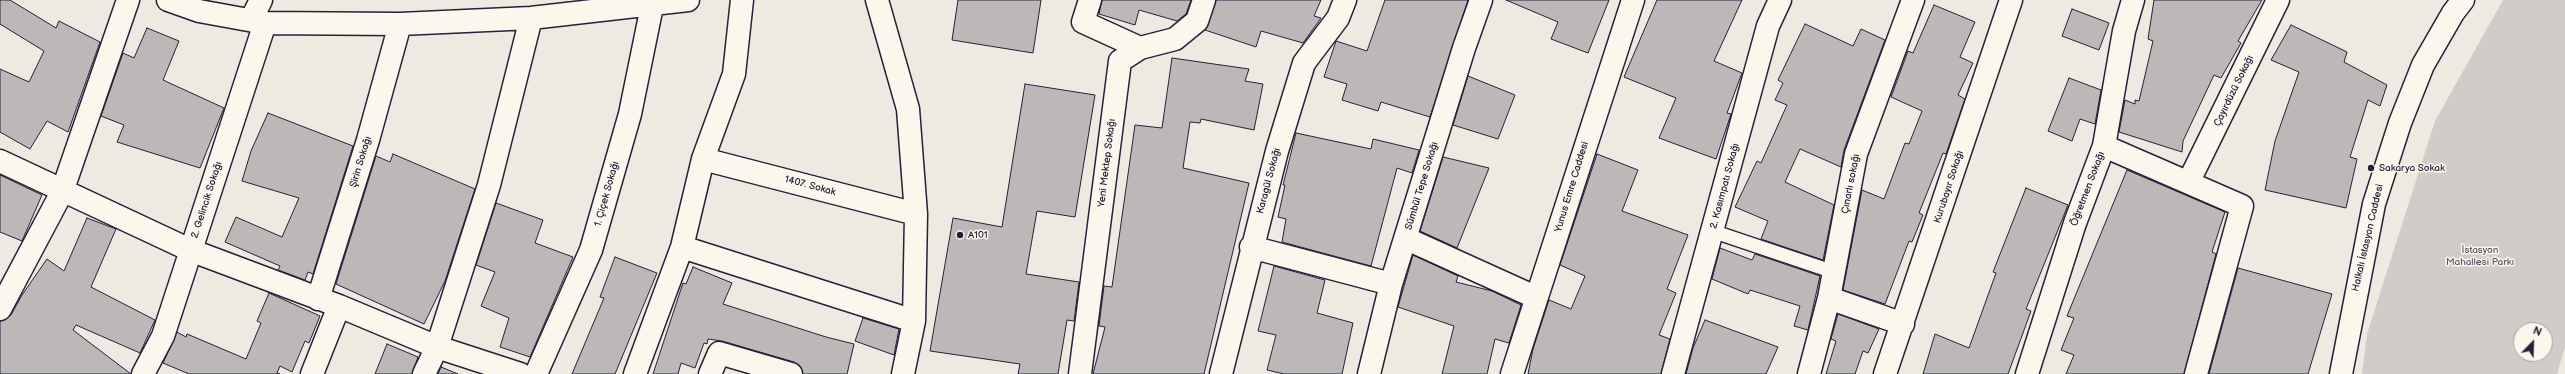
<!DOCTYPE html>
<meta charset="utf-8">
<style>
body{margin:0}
#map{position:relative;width:2565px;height:374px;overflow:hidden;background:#eeeae2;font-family:"Balsamiq Sans",sans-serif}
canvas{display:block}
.north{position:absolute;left:2513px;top:322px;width:40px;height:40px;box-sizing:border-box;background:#fbf7ec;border:1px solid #a4a2a5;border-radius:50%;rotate:23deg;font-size:11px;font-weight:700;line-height:16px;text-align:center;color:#22223b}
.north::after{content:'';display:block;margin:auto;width:14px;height:18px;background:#22223b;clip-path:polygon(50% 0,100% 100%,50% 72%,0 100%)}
</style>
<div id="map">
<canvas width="2565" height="374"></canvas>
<div class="north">N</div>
</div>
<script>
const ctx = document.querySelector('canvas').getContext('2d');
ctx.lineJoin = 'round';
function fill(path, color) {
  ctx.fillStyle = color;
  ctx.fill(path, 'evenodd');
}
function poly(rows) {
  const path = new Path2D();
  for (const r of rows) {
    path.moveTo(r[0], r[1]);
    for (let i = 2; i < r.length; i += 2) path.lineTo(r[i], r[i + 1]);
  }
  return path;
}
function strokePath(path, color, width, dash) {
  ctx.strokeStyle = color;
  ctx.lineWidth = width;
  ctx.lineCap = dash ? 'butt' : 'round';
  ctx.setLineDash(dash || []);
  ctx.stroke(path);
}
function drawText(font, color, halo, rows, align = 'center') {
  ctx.font = font + ' "Balsamiq Sans",sans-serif';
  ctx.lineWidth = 3;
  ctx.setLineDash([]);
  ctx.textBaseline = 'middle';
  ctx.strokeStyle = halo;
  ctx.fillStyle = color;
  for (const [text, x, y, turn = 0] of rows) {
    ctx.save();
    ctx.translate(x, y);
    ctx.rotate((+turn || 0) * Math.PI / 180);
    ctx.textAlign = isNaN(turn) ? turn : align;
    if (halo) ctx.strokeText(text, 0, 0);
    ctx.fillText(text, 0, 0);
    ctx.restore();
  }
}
const green = poly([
 [2503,0,2565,0,2565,347,2557,374,2362,374,2367,334,2435,121],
 [2521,330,2545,330,2545,354,2521,354]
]);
const building = poly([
 [0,0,10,0,56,28,59,21,100,42,68,132,47,121,30,149,0,132,0,69,29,82,44,51,0,24,0,0],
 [958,0,1041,0,1033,53,952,40,958,0],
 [1102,0,1191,0,1186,14,1177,21,1139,10,1135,25,1099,14,1102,0],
 [1216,0,1321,0,1314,16,1321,18,1303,43,1261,31,1256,47,1205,30,1216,0],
 [1385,0,1468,0,1430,117,1381,102,1378,111,1342,100,1347,84,1324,77,1336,41,1367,51,1385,0],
 [1506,0,1609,0,1588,53,1551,39,1558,22,1506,0],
 [1657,0,1742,0,1714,61,1742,73,1727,113,1731,114,1716,159,1659,138,1676,98,1624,77,1657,0],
 [2154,0,2262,0,2238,41,2241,43,2221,78,2214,75,2183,141,2182,152,2119,132,2125,100,2135,104,2135,100,2139,101,2153,41,2148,39,2154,0],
 [1934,5,1975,22,1960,57,1973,63,1958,95,1965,99,1946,154,1943,153,1919,213,1923,215,1912,242,1909,241,1885,304,1843,290,1862,190,1884,199,1905,143,1909,144,1922,111,1891,97,1908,51,1913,53,1934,5],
 [2072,9,2109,23,2099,50,2062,36,2072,9],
 [1805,24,1853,46,1861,29,1885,40,1844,150,1841,167,1800,149,1785,182,1834,205,1823,260,1761,239,1768,221,1735,207,1757,161,1761,163,1787,105,1775,100,1783,83,1778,80,1805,24],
 [2291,25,2347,52,2344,62,2387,85,2380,106,2368,100,2350,157,2357,159,2346,208,2265,190,2275,141,2299,72,2271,60,2291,25],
 [147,28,179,41,163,80,224,108,200,168,117,142,124,125,101,116,123,53,134,58,147,28],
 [1172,58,1249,69,1245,81,1263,84,1254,130,1201,119,1200,123,1190,122,1183,168,1249,183,1204,374,1093,374,1105,327,1099,326,1104,286,1112,287,1135,125,1162,128,1172,58],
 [1468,76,1515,95,1498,139,1453,125,1468,76],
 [2069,78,2101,90,2095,124,2080,119,2072,141,2048,131,2069,78],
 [1025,84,1095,95,1075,217,1037,211,1026,274,1079,282,1074,321,1067,320,1058,374,1018,374,1020,364,930,351,953,218,1002,227,1025,84],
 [268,113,353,146,313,274,308,272,305,280,278,270,280,266,225,242,236,217,282,237,299,198,242,181,251,151,268,113],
 [1296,133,1371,149,1373,139,1419,150,1412,173,1397,168,1371,266,1282,242,1286,219,1278,217,1285,185,1283,185,1296,133],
 [393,154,475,189,445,281,424,324,336,284,376,156,390,162,393,154],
 [1597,154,1638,170,1622,211,1688,235,1667,289,1676,293,1659,335,1670,339,1661,374,1528,374,1533,349,1549,300,1571,309,1585,276,1560,265,1597,154],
 [1443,157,1489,168,1457,248,1420,231,1443,157],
 [2127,170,2225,212,2212,252,2216,254,2184,374,2066,374,2074,355,2061,350,2074,318,2067,316,2127,170],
 [0,175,42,195,22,241,0,232,0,175],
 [2026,188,2068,205,2026,309,2031,311,2008,374,1923,374,1935,334,1969,348,1996,273,1993,272,2026,188],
 [496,203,543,220,535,243,573,257,530,357,500,347,509,318,481,306,495,272,476,265,496,203],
 [87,218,116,229,91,287,155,320,140,353,76,325,73,330,131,374,0,374,0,321,11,315,22,295,47,259,64,271,87,218],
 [1720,248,1752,260,1755,254,1820,276,1808,330,1794,326,1800,306,1750,290,1748,294,1712,279,1720,248],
 [1413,255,1458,276,1456,282,1492,291,1521,305,1509,343,1495,339,1487,374,1442,374,1454,326,1398,307,1413,255],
 [615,257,657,273,615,374,572,374,604,298,600,297,615,257],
 [1274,266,1325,280,1317,313,1353,323,1342,374,1284,374,1267,370,1276,335,1258,331,1274,266],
 [693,267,732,283,723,304,826,337,854,344,847,374,803,374,800,366,794,362,722,341,708,339,707,344,704,343,695,368,681,363,678,374,653,374,683,283,686,284,693,267],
 [2238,268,2332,294,2308,374,2209,374,2238,268],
 [269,293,320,316,309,343,305,341,292,372,280,366,277,373,280,374,189,374,163,363,177,332,186,337,187,334,246,359,261,323,257,321,269,293],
 [1838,314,1879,329,1868,353,1863,351,1855,374,1826,374,1836,341,1831,339,1838,314],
 [863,318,899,329,894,355,855,341,863,318],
 [1705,320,1778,347,1766,374,1686,374,1693,348,1705,320],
 [387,344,418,357,412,374,375,374,387,344],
 [441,367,458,374,438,374,441,367]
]);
const service = poly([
 [1712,231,1834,272]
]);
const minor = poly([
 [168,0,199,11,265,23,400,24,531,18,688,0],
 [877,0,908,109,916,214,914,321,903,374],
 [1090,0,1083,22,1140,48],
 [251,20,261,0],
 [2104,146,2242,206,2196,374],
 [703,159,916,214],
 [0,161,190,250,339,306,437,347,520,374],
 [2189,181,2278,0],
 [1407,239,1535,297],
 [682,247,914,321],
 [1251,247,1391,284],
 [1829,298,1903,324],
 [318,299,368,140,400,24],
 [0,309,62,192,128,0],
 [143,374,163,336,265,23],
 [312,374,339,306],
 [424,374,437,347,489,185,531,18],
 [536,374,591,250,630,114,652,6],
 [635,374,682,247,703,159,734,74,742,0],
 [710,374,719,353,791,374],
 [1080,374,1120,61,1140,48,1175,39,1197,21,1204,0],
 [1221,374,1277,151,1304,63,1338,18,1345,0],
 [1369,374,1391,284,1464,48,1481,0],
 [1673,374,1768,26,1780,0],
 [1809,374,1829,298,1856,154,1913,0],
 [1885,374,2011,0],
 [2027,374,2075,223,2104,146,2124,31,2133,0]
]);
const tertiary = poly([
 [1512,374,1633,0]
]);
const secondary = poly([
 [2341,374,2374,204,2400,123,2423,65,2453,13,2463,0]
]);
const markers = [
 [2371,168,4,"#22223b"],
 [960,235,4,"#22223b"]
];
const streetNames = [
 ["Çayırdüzü Sokağı",2234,91,-64],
 ["Şirin Sokağı",361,162,-73],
 ["Yeni Mektep Sokağı",1107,163,-83],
 ["Karagül Sokağı",1269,181,-75],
 ["Çınarlı sokağı",1851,184,-79],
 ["1407. Sokak",810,186,15],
 ["Sümbül Tepe Sokağı",1422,186,-73],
 ["2. Kasımpatı Sokağı",1725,186,-75],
 ["Yunus Emre Caddesi",1572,187,-73],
 ["Kurubayır Sokağı",1949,187,-72],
 ["Öğretmen Sokağı",2088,189,-69],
 ["1. Çiçek Sokağı",607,194,-74],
 ["2. Gelincik Sokağı",207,200,-72],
 ["Halkalı İstasyon Caddesi",2368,238,-77]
];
const poiNames = [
 ["Sakarya Sokak",2379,168],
 ["A101",968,235]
];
const parkNames = [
 ["İstasyon",2480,250],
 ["Mahallesi Parkı",2480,262]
];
fill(green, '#d0cdc9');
fill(building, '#bcb8b8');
strokePath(building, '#22223b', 1);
strokePath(service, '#22223b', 16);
strokePath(minor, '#22223b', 25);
strokePath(tertiary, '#22223b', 25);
strokePath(secondary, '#22223b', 25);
strokePath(service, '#fbf7ec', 13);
strokePath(minor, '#fbf7ec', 22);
strokePath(tertiary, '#fbf7ec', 22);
strokePath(secondary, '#fbf7ec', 22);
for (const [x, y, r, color] of markers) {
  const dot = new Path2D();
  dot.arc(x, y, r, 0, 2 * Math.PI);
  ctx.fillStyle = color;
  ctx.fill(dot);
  strokePath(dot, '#fbf7ec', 1.5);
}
drawText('10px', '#22223b', '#fbf7ec', streetNames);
drawText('10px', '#22223b', '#fbf7ec', poiNames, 'left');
drawText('10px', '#565566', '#fbf7ec', parkNames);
</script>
